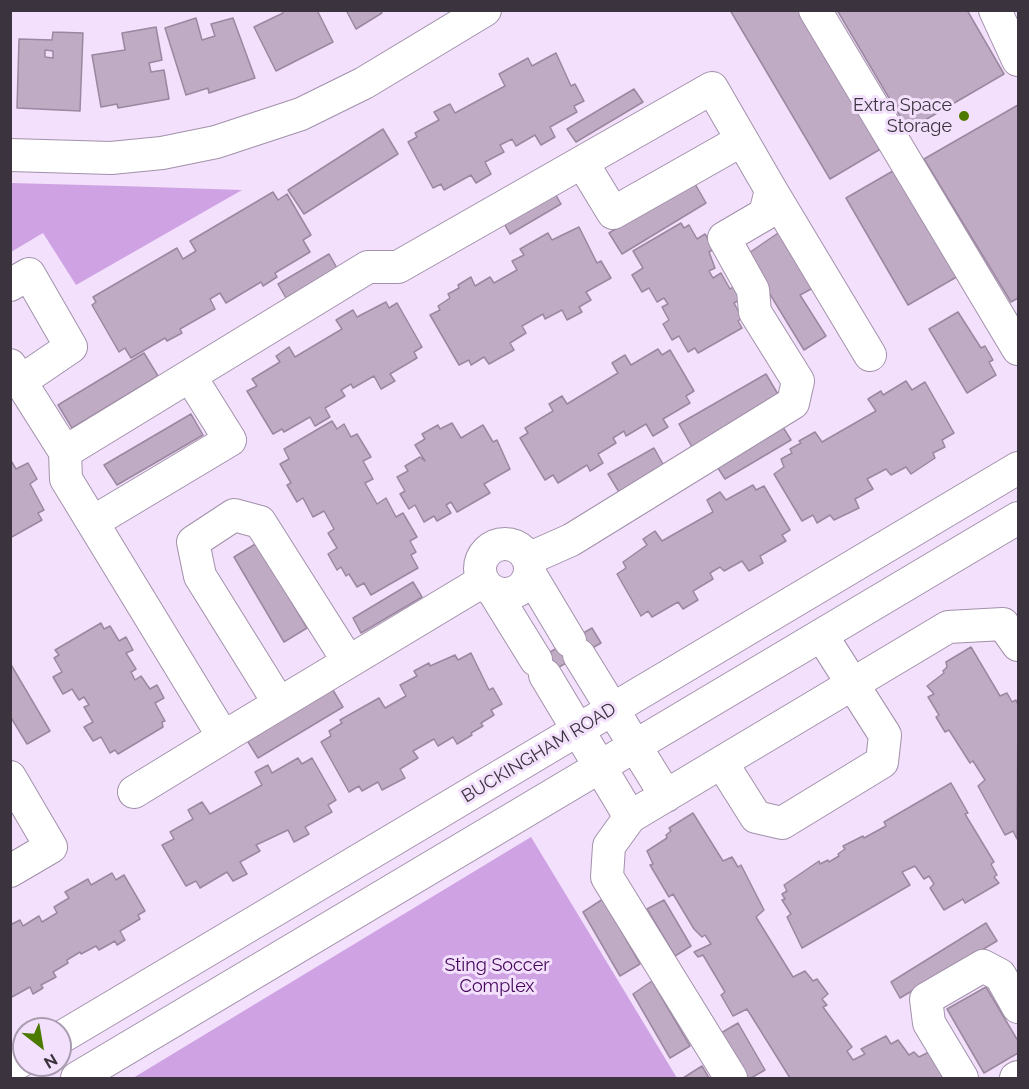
<!DOCTYPE html>
<style>
body{margin:0}
#map{position:relative;width:1029px;height:1089px;overflow:hidden;background:#f3e0fc;font-family:Raleway,sans-serif}
canvas{display:block}
.frame{position:absolute;inset:0;border:12px solid #3b343f;pointer-events:none}
.north{position:absolute;left:12px;top:1017px;width:60px;height:60px;box-sizing:border-box;background:#f3e0fc;border:2px solid #a99bb0;border-radius:50%;rotate:149deg;font-size:16px;font-weight:700;line-height:24px;text-align:center;color:#3b343f}
.north::after{content:'';display:block;margin:auto;width:21px;height:27px;background:#4c7a00;clip-path:polygon(50% 0,100% 100%,50% 72%,0 100%)}
</style>
<div id="map">
<canvas width="1029" height="1089"></canvas>
<div class="frame"></div>
<div class="north">N</div>
</div>
<script>
const ctx = document.querySelector('canvas').getContext('2d');
ctx.lineJoin = 'round';
function fill(path, color) {
  ctx.fillStyle = color;
  ctx.fill(path, 'evenodd');
}
function poly(rows) {
  const path = new Path2D();
  for (const r of rows) {
    if (r.length === 3) {
      path.moveTo(r[0] + r[2], r[1]);
      path.arc(r[0], r[1], r[2], 0, 2 * Math.PI);
      continue;
    }
    path.moveTo(r[0], r[1]);
    for (let i = 2; i < r.length; i += 2) path.lineTo(r[i], r[i + 1]);
  }
  return path;
}
function strokePath(path, color, width, dash) {
  ctx.strokeStyle = color;
  ctx.lineWidth = width;
  ctx.lineCap = dash ? 'butt' : 'round';
  ctx.setLineDash(dash || []);
  ctx.stroke(path);
}
function drawText(font, color, halo, rows, align = 'center') {
  ctx.font = font + ' Raleway,sans-serif';
  ctx.lineWidth = 6;
  ctx.setLineDash([]);
  ctx.textBaseline = 'middle';
  ctx.strokeStyle = halo;
  ctx.fillStyle = color;
  for (const [text, x, y, turn = 0] of rows) {
    ctx.save();
    ctx.translate(x, y);
    ctx.rotate((+turn || 0) * Math.PI / 180);
    ctx.textAlign = isNaN(turn) ? turn : align;
    if (halo) ctx.strokeText(text, 0, 0);
    ctx.fillText(text, 0, 0);
    ctx.restore();
  }
}
const green = poly([
 [11,183,121,186,242,190,76,285,43,233,11,252],
 [531,837,677,1078,133,1078]
]);
const building = poly([
 [282,10,317,10,333,42,276,71,254,27,283,13,282,10],
 [346,10,380,10,382,13,356,29,346,10],
 [730,10,804,10,884,147,830,179,730,10],
 [837,10,967,10,1004,74,908,130,837,10],
 [196,18,202,40,215,36,211,24,233,18,255,78,209,93,208,88,186,95,165,28,196,18],
 [156,27,162,60,149,63,151,72,164,70,169,99,118,108,117,104,101,107,92,55,125,50,122,33,156,27],
 [53,32,83,33,80,111,17,108,19,39,52,40,53,32],
 [45,50,53,51,53,58,45,57,45,50],
 [556,53,571,86,575,84,584,101,574,106,577,112,550,127,555,137,541,145,535,135,516,146,512,139,500,145,504,152,485,162,491,174,476,183,471,175,444,190,441,184,433,188,408,142,417,137,415,133,439,120,434,112,450,104,455,113,505,86,499,74,528,58,532,66,556,53],
 [634,89,643,102,576,142,567,129,634,89],
 [1018,105,1018,298,1011,302,924,159,1018,105],
 [383,129,398,154,304,214,288,190,383,129],
 [898,168,960,275,908,305,846,198,898,168],
 [694,182,706,203,622,254,609,233,694,182],
 [553,190,561,204,510,234,502,220,553,190],
 [273,192,278,200,287,194,311,235,303,240,310,252,275,273,277,277,263,286,261,282,226,303,220,293,210,299,215,309,180,329,182,333,167,341,165,338,131,358,125,348,119,352,92,305,96,302,93,297,177,248,183,259,196,251,190,241,273,192],
 [681,223,684,228,689,225,697,239,705,234,714,249,709,252,715,268,709,271,713,278,721,273,730,289,736,285,743,298,734,303,742,318,738,321,742,328,698,353,695,348,688,352,679,336,672,340,663,324,669,320,662,307,668,304,664,298,657,302,649,288,642,292,632,275,643,268,633,251,681,223],
 [579,227,597,263,601,261,611,278,586,292,591,300,579,307,582,312,567,320,562,310,545,319,543,314,522,326,526,333,510,343,514,350,489,364,484,357,471,365,469,360,459,365,430,315,440,310,438,306,450,298,448,294,459,288,458,285,471,277,475,286,490,277,494,283,517,270,512,261,524,255,520,249,548,233,552,240,579,227],
 [781,231,815,287,800,295,826,336,804,350,746,255,781,231],
 [329,254,337,268,286,298,278,284,329,254],
 [386,302,389,308,397,303,422,347,414,352,417,358,390,374,395,381,381,389,374,376,353,388,351,384,341,390,345,396,325,408,330,417,315,426,310,417,284,432,282,429,273,434,247,391,257,386,252,379,280,362,276,356,289,347,295,357,342,329,336,320,353,310,357,317,386,302],
 [958,312,981,348,985,346,993,360,989,362,996,375,967,393,929,329,958,312],
 [658,349,662,355,670,350,694,391,686,396,690,403,663,419,668,427,653,436,646,424,626,436,624,431,613,438,616,443,598,454,603,463,590,471,587,465,558,483,553,475,545,480,520,438,528,433,525,428,553,411,549,404,562,396,567,404,618,373,612,363,625,355,631,365,658,349],
 [144,353,158,376,72,428,58,405,144,353],
 [766,374,779,396,692,447,679,424,766,374],
 [906,381,912,390,925,382,954,433,942,440,945,447,933,453,935,458,911,474,906,467,891,475,886,469,867,479,873,489,855,499,859,508,834,520,830,515,817,523,813,515,802,521,774,474,784,467,781,459,792,453,790,449,801,443,799,441,815,432,822,442,876,411,868,399,881,391,883,395,906,381],
 [191,414,203,435,117,485,104,465,191,414],
 [332,421,337,429,344,424,351,437,357,434,371,457,363,461,373,479,365,483,377,504,386,498,396,517,403,513,417,537,410,541,416,552,411,555,418,568,371,595,364,583,357,587,349,574,346,576,341,567,337,570,328,554,337,548,328,533,334,529,324,511,313,517,303,498,297,502,287,485,291,483,280,464,289,459,284,449,332,421],
 [452,423,461,438,483,425,493,442,497,440,510,469,484,484,490,493,457,512,451,502,446,505,451,513,437,521,434,516,424,522,415,505,409,509,400,494,405,491,397,477,408,471,405,466,420,457,425,461,415,445,425,439,422,434,438,425,440,429,452,423],
 [781,424,791,440,725,479,716,465,781,424],
 [654,448,664,466,619,492,608,474,654,448],
 [10,459,16,469,28,463,37,479,30,484,44,510,38,513,42,520,10,538,10,459],
 [753,485,756,490,764,486,790,530,782,535,786,541,760,556,763,563,749,571,742,561,724,571,720,567,710,573,713,579,693,591,698,600,683,609,678,602,652,617,648,611,641,616,617,574,626,568,623,562,647,545,643,539,655,531,662,541,713,512,707,500,720,492,726,500,753,485],
 [257,543,307,628,284,642,234,557,257,543],
 [413,582,422,597,361,633,353,618,413,582],
 [101,623,104,629,110,626,119,641,126,637,133,650,126,653,136,669,131,672,135,680,141,676,150,689,157,685,164,698,155,703,165,721,162,722,163,727,118,754,115,750,110,753,101,737,93,741,84,727,93,722,84,707,89,705,84,697,79,700,72,689,63,694,53,677,62,672,54,658,59,655,55,650,101,623],
 [592,628,601,643,533,682,524,667,592,628],
 [971,647,1000,696,1007,693,1012,702,1016,700,1018,705,1017,839,1013,831,1005,835,978,786,985,780,973,761,970,763,949,730,945,732,936,717,939,715,928,697,934,694,927,686,944,673,943,671,947,667,946,662,971,647],
 [471,653,489,690,493,688,502,704,491,710,494,715,481,723,483,726,471,733,472,735,457,744,453,737,438,746,434,739,413,751,418,758,400,769,405,778,382,790,378,782,362,791,359,786,349,792,321,742,331,736,329,731,342,723,340,720,379,698,385,708,406,696,400,685,417,676,414,671,429,663,430,666,455,655,458,660,471,653],
 [10,663,50,731,27,744,10,716,10,663],
 [330,685,343,707,258,758,245,737,330,685],
 [298,758,302,764,312,758,336,800,328,805,332,812,305,827,309,834,294,842,288,830,256,845,260,851,240,862,247,874,233,881,227,872,200,888,196,881,186,886,162,845,174,839,170,832,193,819,188,810,202,802,210,814,262,785,255,772,268,765,272,773,298,758],
 [951,783,968,813,965,814,994,862,991,864,997,875,994,877,999,883,965,903,963,899,944,910,930,888,934,884,929,876,924,879,915,866,902,872,910,885,802,948,787,917,791,914,782,900,785,899,782,894,787,891,784,885,819,861,820,864,828,860,829,862,839,856,838,854,845,849,843,846,863,836,864,838,886,826,884,822,951,783],
 [693,813,723,861,732,857,738,867,741,865,764,910,756,917,793,977,805,971,813,981,817,979,828,994,822,999,827,1005,823,1007,852,1047,847,1051,853,1060,865,1054,861,1049,886,1036,891,1044,898,1040,909,1055,914,1052,919,1057,929,1052,944,1078,790,1078,747,1009,733,1016,721,995,725,992,703,955,698,957,694,952,711,944,705,935,702,937,694,929,673,894,669,897,650,865,653,864,647,851,667,838,666,835,671,831,669,828,693,813],
 [112,873,116,880,124,875,145,911,138,915,140,919,120,931,125,940,117,945,115,941,99,950,96,946,81,954,80,952,67,960,68,963,53,972,56,977,41,985,43,988,33,994,30,987,10,998,10,925,20,920,23,926,39,916,42,922,57,913,54,907,69,898,65,892,88,879,91,885,112,873],
 [603,899,640,964,620,976,583,912,603,899],
 [664,900,691,946,675,956,647,909,664,900],
 [986,923,997,941,900,998,891,982,986,923],
 [652,981,690,1046,670,1058,633,994,652,981],
 [986,987,1018,1041,1018,1053,984,1073,947,1009,986,987],
 [738,1023,765,1070,751,1078,747,1078,721,1033,738,1023],
 [702,1066,709,1078,683,1078,702,1066]
]);
const minor = poly([
 [815,10,1018,349],
 [995,10,1018,60],
 [10,155,111,158,162,153,216,142,301,114,364,83,485,10],
 [582,162,613,213,742,140],
 [771,190,870,355],
 [10,285,29,274,71,347,21,381],
 [10,365,65,452],
 [93,522,230,440,190,376],
 [505,569,25],
 [530,574,570,641],
 [483,581,227,735,216,725,66,479,65,452,368,267,398,267,712,88,771,190,765,214,724,238,753,290,755,312,798,381,793,403,571,540,528,559],
 [494,592,536,660],
 [579,655,666,796],
 [545,675,630,817],
 [279,703,200,576,193,542,234,515,260,522,348,661],
 [722,763,756,817,782,823,882,762,885,735,822,636],
 [10,777,51,847,10,871],
 [134,792,227,735],
 [60,1038,1018,468],
 [10,1067,24,1059],
 [77,1078,1018,518],
 [731,1078,607,877,609,846,630,817,948,627,1003,624,1018,645],
 [962,1078,929,1023,926,999,983,966,1000,975,1018,1007],
 [1016,1078,1018,1077]
]);
const markers = [
 [964,116,6,"#4c7a00"]
];
const poiNames = [
 ["Extra Space",952,106],
 ["Storage",952,127]
];
const streetNames = [
 ["BUCKINGHAM ROAD",539,753,-31]
];
const parkNames = [
 ["Sting Soccer",497,966],
 ["Complex",497,987]
];
fill(green, '#cea2e3');
fill(building, '#c0abc4');
strokePath(building, '#9b879f', 1.5);
strokePath(minor, '#a291ab', 34);
strokePath(minor, '#fff', 32);
for (const [x, y, r, color] of markers) {
  const dot = new Path2D();
  dot.arc(x, y, r, 0, 2 * Math.PI);
  ctx.fillStyle = color;
  ctx.fill(dot);
  strokePath(dot, '#f3e0fc', 2);
}
drawText('18px', '#3b343f', '#f3e0fc', poiNames, 'right');
drawText('18px', '#3b343f', '#f3e0fc', streetNames);
drawText('18px', '#45065b', '#f3e0fc', parkNames);
</script>
